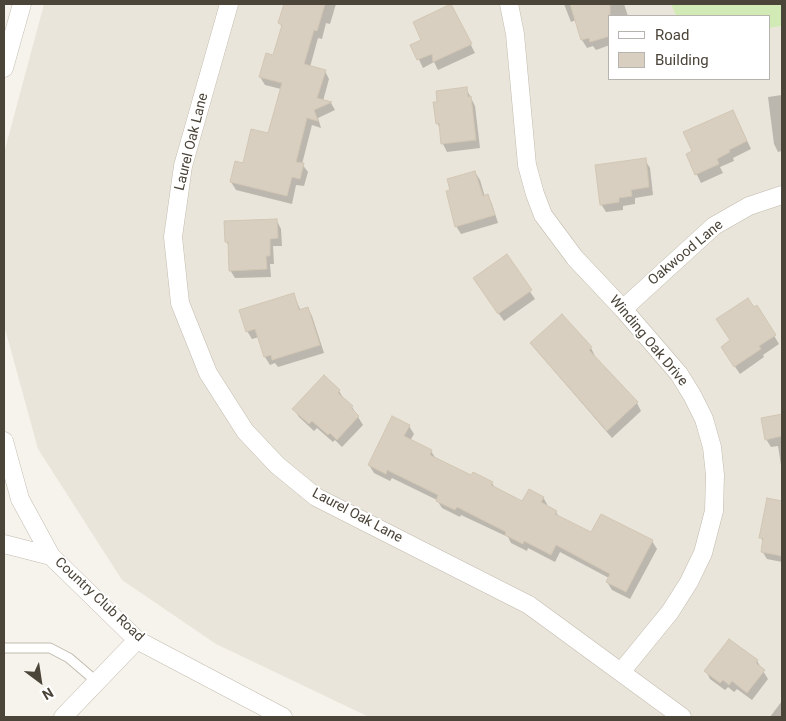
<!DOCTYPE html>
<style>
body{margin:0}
#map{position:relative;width:786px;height:721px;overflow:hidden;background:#f6f3ec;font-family:Roboto,sans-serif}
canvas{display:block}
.frame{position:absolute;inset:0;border:5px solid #4b4439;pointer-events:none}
.legend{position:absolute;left:608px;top:15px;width:162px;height:65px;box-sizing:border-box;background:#fff;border:1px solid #b7b4b0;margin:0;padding:6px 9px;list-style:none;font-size:15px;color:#4b4439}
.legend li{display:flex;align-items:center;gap:10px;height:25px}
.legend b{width:25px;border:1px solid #b7b4b0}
.north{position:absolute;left:15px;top:656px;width:50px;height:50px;-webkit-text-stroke:4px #fff;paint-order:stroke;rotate:149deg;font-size:14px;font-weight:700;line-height:20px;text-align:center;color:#4b4439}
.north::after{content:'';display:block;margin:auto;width:18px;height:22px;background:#4b4439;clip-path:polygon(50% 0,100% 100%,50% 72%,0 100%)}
</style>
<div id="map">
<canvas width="786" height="721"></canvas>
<div class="frame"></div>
<ul class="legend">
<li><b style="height:6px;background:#fff"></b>Road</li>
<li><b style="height:14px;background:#d8cfc1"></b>Building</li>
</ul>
<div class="north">N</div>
</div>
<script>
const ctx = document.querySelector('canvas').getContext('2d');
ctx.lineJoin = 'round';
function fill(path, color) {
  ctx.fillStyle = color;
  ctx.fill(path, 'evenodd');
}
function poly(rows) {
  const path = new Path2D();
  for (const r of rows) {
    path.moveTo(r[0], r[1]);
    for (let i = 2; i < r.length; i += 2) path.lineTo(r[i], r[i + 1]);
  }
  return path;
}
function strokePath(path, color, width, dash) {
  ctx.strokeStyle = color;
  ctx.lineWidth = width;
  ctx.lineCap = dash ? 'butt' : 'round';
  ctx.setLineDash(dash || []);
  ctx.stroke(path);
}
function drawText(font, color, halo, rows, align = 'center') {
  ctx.font = font + ' Roboto,sans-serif';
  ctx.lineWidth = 4;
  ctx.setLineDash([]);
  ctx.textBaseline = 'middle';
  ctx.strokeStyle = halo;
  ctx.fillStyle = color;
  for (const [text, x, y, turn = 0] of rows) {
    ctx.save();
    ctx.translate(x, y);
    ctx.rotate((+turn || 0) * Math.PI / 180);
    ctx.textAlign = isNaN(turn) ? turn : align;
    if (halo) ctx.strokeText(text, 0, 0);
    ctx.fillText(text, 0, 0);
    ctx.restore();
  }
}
const residential = poly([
 [44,4,671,4,676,16,610,16,610,79,770,79,770,28,782,26,782,717,369,717,216,644,122,580,38,449,4,325,4,153]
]);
const green = poly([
 [671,4,782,4,782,26,770,28,770,16,676,16]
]);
const shadow = poly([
 [284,4,336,4,330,24,326,23,322,39,318,38,310,67,325,71,329,79,323,101,331,103,335,110,318,118,321,128,312,125,302,164,308,172,304,186,296,185,292,204,236,190,231,182,236,163,244,165,269,134,281,89,265,85,260,77,274,57,282,28,280,23,285,6],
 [564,4,624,4,628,16,610,16,610,45,596,50,593,46,587,48,582,40,576,20,571,22],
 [455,14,475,53,438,70,434,62,423,68,412,45,423,40],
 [466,88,475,106,480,148,447,152,443,144,441,130,437,123],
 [782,95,782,151,778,152,774,144,768,97],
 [737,119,751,149,733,158,734,161,720,167,723,173,701,183,687,155],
 [645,160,650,168,653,195,635,198,635,204,623,206,623,210,606,212,601,204],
 [475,172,480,180,485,197,488,196,492,204,498,223,461,234,456,226],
 [277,221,281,229,282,246,273,246,274,264,270,264,271,277,235,278,230,270,230,248,226,241],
 [506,256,535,299,504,321,479,286],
 [293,294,301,311,308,308,312,316,324,353,278,367,275,363,270,365,265,357,259,337,252,339,247,331],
 [757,307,779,344,763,355,764,357,740,374,727,355,732,341,754,309],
 [532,343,591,348,595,356,594,357,637,403,641,411,612,438,537,351],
 [324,377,339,391,344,399,352,407,363,425,342,447,335,440,333,442,317,428,314,431,299,417,294,409],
 [782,415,782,472,778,446,771,447,766,439,762,419],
 [409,426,414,434,410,441,431,451,436,459,472,477,492,483,495,488,523,502,543,497,548,506,547,507,556,512,559,517,592,533,652,541,657,549,630,599,612,590,607,582,609,578,560,552,555,562,528,548,527,551,511,543,508,537,461,515,460,517,442,508,437,500,392,478,390,481,374,473,369,465],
 [768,499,782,502,782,562,767,559,762,551,763,542,761,538],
 [757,661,768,679,752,700,737,689,734,692,728,687,725,690,710,679,706,671],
 [782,701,782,717,770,717]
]);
const building = poly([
 [284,4,325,4,317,31,314,30,304,64,326,70,317,98,332,102,314,110,318,121,307,118,296,162,304,163,300,179,292,177,287,196,230,182,235,161,243,163,251,129,268,133,282,83,259,77,266,53,273,55,282,25,278,23,284,4],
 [451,4,472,44,433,62,432,54,417,60,410,45,421,40,413,22,451,4],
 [570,4,610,4,610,36,590,42,589,38,581,40,570,4],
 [467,87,468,97,471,96,476,140,441,144,439,123,436,124,433,102,437,102,436,91,467,87],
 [733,110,747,141,729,150,730,152,717,159,719,164,695,175,686,154,692,151,683,132,733,110],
 [646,158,649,187,631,190,632,196,619,198,619,202,600,205,595,165,646,158],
 [475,171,483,196,488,194,495,215,455,227,446,191,450,190,447,179,475,171],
 [277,219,278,238,270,239,270,256,266,256,267,269,229,271,228,242,225,242,224,221,277,219],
 [507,254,532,290,498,314,473,278,507,254],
 [294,293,299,310,308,307,320,345,272,360,271,355,264,357,255,329,246,332,239,310,294,293],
 [748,298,754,307,757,305,776,335,759,346,761,349,734,367,721,347,730,340,716,319,748,298],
 [562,314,592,347,589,350,638,402,607,431,530,343,562,314],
 [324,375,340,390,338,393,353,406,351,408,359,416,337,440,330,433,328,435,312,421,309,424,292,409,324,375],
 [782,414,782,436,765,440,761,418,782,414],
 [392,416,410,425,404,436,432,450,430,455,471,475,473,472,493,482,491,485,522,501,529,489,544,497,541,502,557,511,555,514,591,532,601,514,653,540,626,592,606,582,610,574,556,545,551,555,524,541,523,544,505,535,506,532,457,507,455,510,436,501,438,495,387,470,386,474,368,465,392,416],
 [767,498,782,501,782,556,761,552,763,538,759,538,767,498],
 [729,639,758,660,756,663,765,670,747,693,732,681,729,685,723,680,720,683,704,671,729,639]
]);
const lane = poly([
 [4,648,50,648,69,658,97,682]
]);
const street = poly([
 [229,4,183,166,173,237,180,303,208,373,245,431,277,465,316,497,529,605,682,717],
 [509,4,515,34,527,165,535,194,543,215,575,258,623,309,679,374,692,395,704,419,712,447,715,475,714,511,703,553,689,582,670,612,621,672],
 [4,68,22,4],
 [623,309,714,226,749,206,782,195],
 [4,441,20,499,51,556,137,640,283,717],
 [4,544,51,556],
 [63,717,137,640]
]);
const streetNames = [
 ["Laurel Oak Lane",192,142,-76],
 ["Oakwood Lane",686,253,-40],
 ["Winding Oak Drive",648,341,50],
 ["Laurel Oak Lane",357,516,28],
 ["Country Club Road",99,600,43]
];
fill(residential, '#eae5da');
fill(green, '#d2eab5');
fill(shadow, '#0003');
fill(building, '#d8cfc1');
strokePath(building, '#d3c7b4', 1);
strokePath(lane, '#c2bbae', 11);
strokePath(street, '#c2bbae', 19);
strokePath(lane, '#fff', 9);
strokePath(street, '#fff', 18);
drawText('14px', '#4b4439', '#fff', streetNames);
</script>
